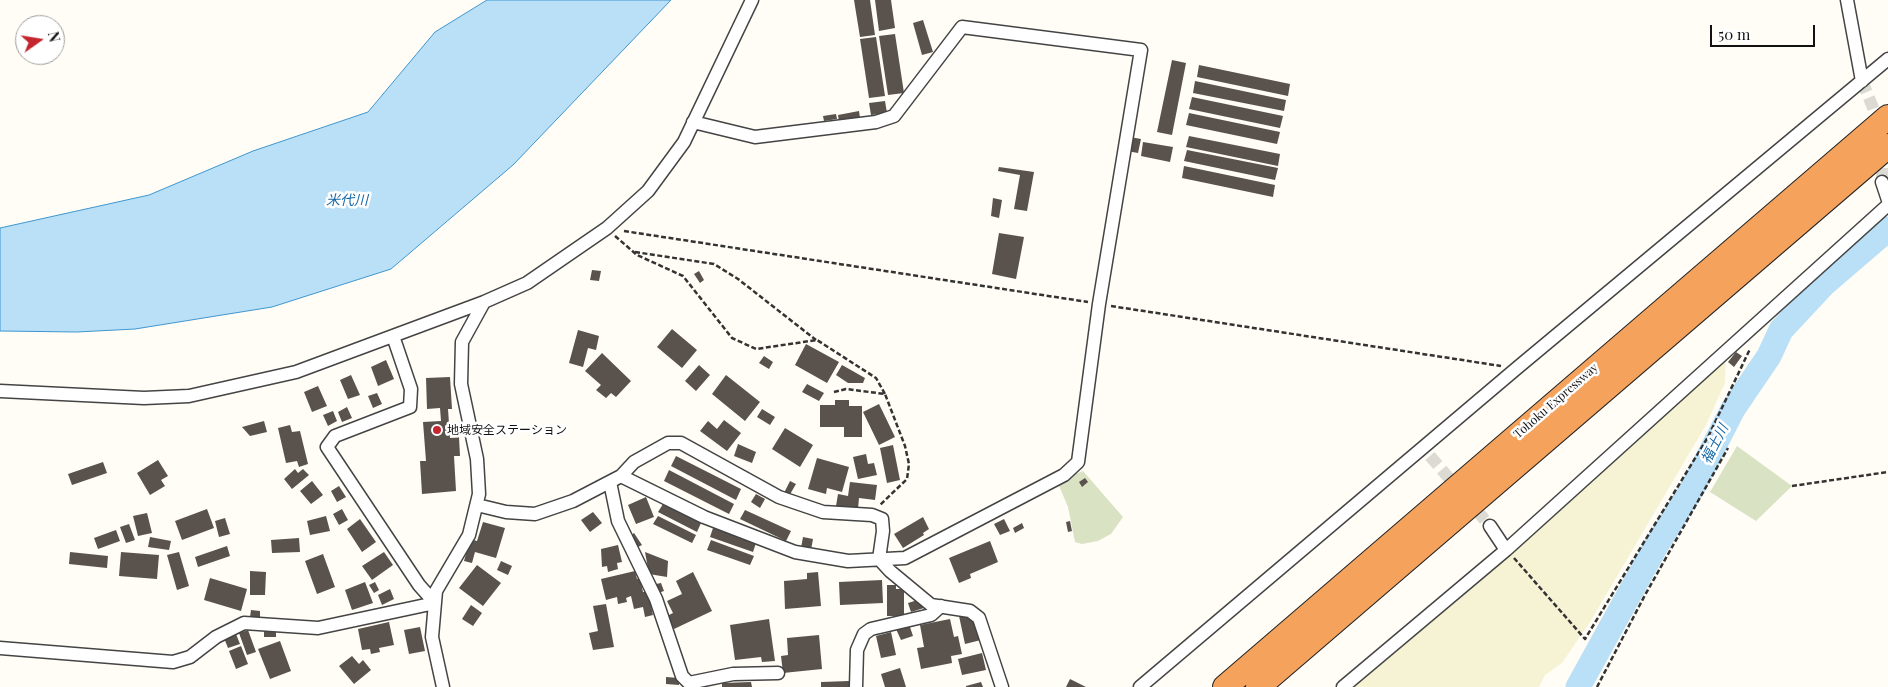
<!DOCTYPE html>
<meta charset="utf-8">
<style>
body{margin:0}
#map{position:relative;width:1888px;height:687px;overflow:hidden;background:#fffdf5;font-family:"Playfair Display",serif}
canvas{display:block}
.north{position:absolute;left:15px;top:15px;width:50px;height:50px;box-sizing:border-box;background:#fff;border:1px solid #a0a0a0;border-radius:50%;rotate:77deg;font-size:14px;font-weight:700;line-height:20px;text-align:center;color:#111}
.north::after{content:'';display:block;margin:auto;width:18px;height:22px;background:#c4262e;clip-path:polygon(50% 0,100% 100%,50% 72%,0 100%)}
.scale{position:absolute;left:1710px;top:25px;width:105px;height:22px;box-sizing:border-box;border:2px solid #111;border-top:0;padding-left:6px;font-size:15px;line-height:18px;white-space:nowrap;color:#111;-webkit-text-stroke:4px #fff;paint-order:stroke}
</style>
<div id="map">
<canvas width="1888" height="687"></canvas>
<div class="north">N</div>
<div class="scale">50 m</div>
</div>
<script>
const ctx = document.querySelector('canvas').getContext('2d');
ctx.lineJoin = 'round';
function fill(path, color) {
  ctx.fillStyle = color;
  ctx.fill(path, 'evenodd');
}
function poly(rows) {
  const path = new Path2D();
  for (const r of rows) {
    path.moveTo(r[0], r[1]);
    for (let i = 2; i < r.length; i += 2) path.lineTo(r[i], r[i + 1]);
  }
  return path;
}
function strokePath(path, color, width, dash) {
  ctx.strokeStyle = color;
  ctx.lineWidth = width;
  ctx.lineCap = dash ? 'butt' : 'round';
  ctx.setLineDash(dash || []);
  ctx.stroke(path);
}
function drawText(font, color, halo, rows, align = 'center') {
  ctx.font = font + ' "Playfair Display","Noto Sans JP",serif';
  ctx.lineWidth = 5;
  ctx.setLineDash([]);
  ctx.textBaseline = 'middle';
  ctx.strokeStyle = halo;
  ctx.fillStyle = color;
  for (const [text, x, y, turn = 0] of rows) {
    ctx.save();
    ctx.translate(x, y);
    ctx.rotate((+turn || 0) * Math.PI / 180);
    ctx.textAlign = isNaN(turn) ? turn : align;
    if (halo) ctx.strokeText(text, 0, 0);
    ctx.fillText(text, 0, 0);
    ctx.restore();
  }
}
const farmland = poly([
 [1726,359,1725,383,1706,425,1590,622,1562,663,1545,675,1539,687,1345,687]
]);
const cemetery = poly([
 [1737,446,1792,486,1756,521,1710,492],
 [1083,471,1123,517,1111,534,1098,541,1082,544,1075,542,1068,507,1057,481]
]);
const water = poly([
 [487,0,671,0,513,165,391,269,272,307,135,329,77,332,0,331,0,228,149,195,253,151,368,112,435,32,487,0]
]);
const river = poly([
 [1578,687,1657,544,1693,487,1733,409,1769,356,1781,330,1824,284,1888,229]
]);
const building = poly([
 [854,0,870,0,875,35,860,37],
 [875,0,891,0,895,28,879,31],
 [923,20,933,52,922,55,913,23],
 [895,34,904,93,888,95,879,36],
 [876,37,885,96,869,98,860,39],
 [1172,60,1186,63,1172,135,1157,132],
 [1199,65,1290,84,1288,96,1197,77],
 [1195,81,1286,100,1284,111,1193,93],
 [1192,97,1283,116,1280,128,1189,109],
 [885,101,887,113,871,115,869,103],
 [859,111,860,118,839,122,838,115],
 [1189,113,1280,132,1277,144,1186,125],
 [836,114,837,119,824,121,823,116],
 [1189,136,1280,154,1278,166,1186,147],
 [1130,137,1141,139,1138,153,1127,151],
 [1143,142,1173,147,1170,162,1141,156],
 [1187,150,1278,168,1275,180,1184,161],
 [1184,166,1275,185,1273,197,1182,178],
 [999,167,1034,172,1027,211,1014,209,1020,175,998,171],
 [993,198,1002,200,999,218,991,216],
 [999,233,1024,237,1016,279,992,274],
 [592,270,601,271,599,281,590,280],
 [699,271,704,280,700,283,694,274],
 [672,329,697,350,682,368,657,347],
 [578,330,599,336,596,350,588,348,583,367,569,363],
 [806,344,839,362,827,383,795,365],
 [1736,352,1742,356,1734,367,1728,362],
 [602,353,631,381,616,397,611,393,606,398,596,390,601,385,585,371],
 [764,356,773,362,769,369,759,363],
 [386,360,394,379,378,386,371,367],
 [699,365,710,375,696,391,685,381],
 [842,365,865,378,863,383,848,383,836,375],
 [351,375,360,395,348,399,340,380],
 [726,375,760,402,745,421,712,394],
 [450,377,452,409,448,409,450,438,459,437,460,456,454,456,456,491,422,494,420,461,426,461,423,422,441,421,440,408,427,409,426,378],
 [807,384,824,393,819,401,802,392],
 [318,386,327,406,312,412,304,392],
 [377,393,382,404,373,408,368,396],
 [835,400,849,400,849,406,862,406,862,437,844,437,844,427,820,427,820,405,835,405],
 [879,404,895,437,879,445,863,412],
 [347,407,352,418,342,422,338,412],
 [762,409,775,417,770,425,757,417],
 [333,411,337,421,328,426,323,415],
 [724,420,741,433,727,451,700,431,708,421,717,429],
 [264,421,267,432,250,436,242,427],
 [290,425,292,432,300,431,308,464,299,467,297,461,286,463,278,428],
 [785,428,813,445,800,467,772,449],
 [738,444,756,452,752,463,734,456],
 [893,445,900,480,887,483,880,448],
 [866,454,868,464,874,463,877,475,858,479,853,457],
 [676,456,741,489,736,500,671,466],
 [817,458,849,467,842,492,827,488,826,494,808,489],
 [158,460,168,476,161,480,165,486,150,495,137,473],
 [103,462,107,473,72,485,68,474],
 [295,469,298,473,303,469,309,475,292,489,284,479],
 [669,470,734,504,729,514,664,481],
 [1085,478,1088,482,1082,487,1079,482],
 [312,481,323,495,311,504,300,491],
 [790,481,796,484,789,496,784,493],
 [850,482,877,485,875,500,859,498,858,509,836,506,838,494,848,496],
 [339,486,346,497,337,502,331,491],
 [756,494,765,499,760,508,751,502],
 [646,497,654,517,636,524,628,505],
 [663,504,701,523,697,532,658,512],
 [207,509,214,528,182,540,175,521],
 [342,509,348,520,339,525,333,514],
 [745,510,791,531,786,541,740,519],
 [593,512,602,523,590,532,581,520],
 [147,513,152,533,138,536,133,516],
 [326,516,330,531,310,535,307,521],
 [658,516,696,535,692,543,653,524],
 [923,517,929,529,923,533,924,535,903,548,894,534],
 [225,518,230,534,219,537,215,521],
 [360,519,376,542,362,552,347,529],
 [1004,519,1010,531,1000,535,994,524],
 [1070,521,1072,531,1068,532,1066,522],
 [483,522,505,528,496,558,475,552,472,563,464,561,470,539,477,541],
 [1022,523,1024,528,1015,533,1013,528],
 [129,524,135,540,126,543,120,527],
 [713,528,756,543,753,552,710,537],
 [116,530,120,541,98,549,94,538],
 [634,533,642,545,636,548,629,537],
 [150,537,171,541,169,550,148,547],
 [803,537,813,539,811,550,801,548],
 [299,538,300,552,272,553,271,540],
 [711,540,754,556,750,565,707,550],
 [990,541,998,562,970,574,971,578,959,583,949,558],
 [618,545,622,562,617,563,618,569,608,572,607,566,602,567,601,549],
 [227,546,230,556,198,567,195,557],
 [70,552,108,556,107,568,69,564],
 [121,552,159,555,157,579,119,576],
 [179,552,189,586,177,590,167,555],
 [384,552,393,565,372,580,362,566],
 [645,552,668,561,667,577,649,574],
 [323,554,335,587,317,594,305,561],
 [501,561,512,566,508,575,497,570],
 [477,565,501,583,483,606,459,588],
 [250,571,266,572,265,595,250,595],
 [635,571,637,579,640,578,643,592,648,591,653,615,645,617,643,607,634,609,631,596,626,598,627,602,618,604,617,597,606,600,601,579],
 [693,572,712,611,674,629,667,616,673,613,667,601,682,594,676,581],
 [818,572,821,606,785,609,784,581,807,579,807,573],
 [210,578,247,589,241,611,204,600],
 [882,580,883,603,840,605,839,582],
 [365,582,373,603,352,610,345,590],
 [375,582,379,590,374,593,369,585],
 [661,583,664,591,658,593,656,584],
 [887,585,896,585,896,589,904,589,904,616,887,616],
 [390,589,394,599,382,605,378,595],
 [921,599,924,608,911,612,908,603],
 [606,604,614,647,593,650,589,633,598,631,593,606],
 [471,605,482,613,473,626,462,619],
 [251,610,260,611,260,618,250,617],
 [969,613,976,619,981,640,965,644,959,616],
 [769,619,775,661,762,662,761,657,735,660,730,625],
 [950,619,954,637,958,636,962,654,951,656,952,663,921,669,917,648,924,647,920,625],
 [389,622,394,645,379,648,380,652,371,654,370,649,362,650,358,629],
 [909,624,913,636,901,640,896,629],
 [420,627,425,651,409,654,404,630],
 [276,629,276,637,264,637,264,630],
 [248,630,256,652,247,655,239,633],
 [891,632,896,655,881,658,876,636],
 [236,634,240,644,228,648,224,638],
 [819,635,822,669,783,673,781,656,788,655,787,638],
 [280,641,291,671,270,679,258,649],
 [241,646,248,664,236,669,229,651],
 [982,653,986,670,962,675,958,659],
 [352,656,359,664,363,660,371,670,354,684,339,666],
 [900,668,906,687,885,687,881,674],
 [666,677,679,678,679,685,666,684],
 [1070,679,1086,687,1066,687],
 [849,681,849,687,821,687,821,682],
 [751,682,752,687,722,687,722,683],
 [981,682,983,687,966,687,966,686]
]);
const streetTunnel = poly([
 [1862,81,1881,127],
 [1882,150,1882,182],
 [1430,456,1490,526]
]);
const path = poly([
 [624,231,1088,302],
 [615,236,637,255,683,276,732,338,756,349,817,340,876,378,885,394],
 [635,252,714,264,738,279,816,340],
 [1111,306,1501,366],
 [834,392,846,389,885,394,905,446,909,464,907,479,880,505],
 [1792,486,1888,472],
 [1514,558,1585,639,1708,437,1750,349],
 [1597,687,1645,595,1728,448]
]);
const street = poly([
 [1847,0,1862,81],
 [1882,182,1888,200],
 [0,391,144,398,189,396,296,372,484,302,527,283,607,228,648,191,684,142,752,0],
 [621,476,704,517,795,552,848,561,905,558,1064,475,1078,462,1099,304,1141,50,962,27,894,116,876,122,755,137,693,122],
 [610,482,618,521,656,599,682,676,689,683,733,674,778,673],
 [477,505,506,512,535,514,573,501,621,476,634,462,668,443,681,443,779,497,823,512,872,515,882,519,883,531,879,559,890,571,931,605,970,611,979,618,1002,687],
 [1490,526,1506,550],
 [0,648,173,662,190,657,216,637,244,623,318,628,435,603,419,585,327,447,335,436,410,407,411,389,393,336],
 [443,687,432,637,436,591,469,535,479,494,477,459,461,384,462,342,484,302],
 [856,687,857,650,864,634,871,629,931,615,941,606],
 [1140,687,1517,368,1888,59],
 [1343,687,1506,550,1888,205]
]);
const highway = poly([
 [1225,687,1888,117],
 [1258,687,1888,146]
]);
const markers = [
 [437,430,5,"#c4262e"]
];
const streetNames = [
 ["Tohoku Expressway",1556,401,-41]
];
const poiNames = [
 ["地域安全ステーション",447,430]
];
const waterNames = [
 ["米代川",347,201],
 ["福士川",1715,444,-63]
];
fill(farmland, '#f6f3d4');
fill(cemetery, '#d9e3c4');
fill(water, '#b9e0f7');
strokePath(water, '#3f96cf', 1);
strokePath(river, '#b9e0f7', 25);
fill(building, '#5a524d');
strokePath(streetTunnel, '#dbdad3', 12, [12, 6]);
strokePath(street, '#444', 15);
strokePath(highway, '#222', 26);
strokePath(path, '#333', 2.5, [5, 2.5]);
strokePath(street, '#fff', 12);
strokePath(highway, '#f5a25d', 24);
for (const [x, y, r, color] of markers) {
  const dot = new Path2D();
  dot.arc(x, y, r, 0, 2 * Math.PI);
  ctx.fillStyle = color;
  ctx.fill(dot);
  strokePath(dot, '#fff', 2);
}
drawText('12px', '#111', '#fff', streetNames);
drawText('12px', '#111', '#fff', poiNames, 'left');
drawText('italic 14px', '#1768a6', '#fff', waterNames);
</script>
